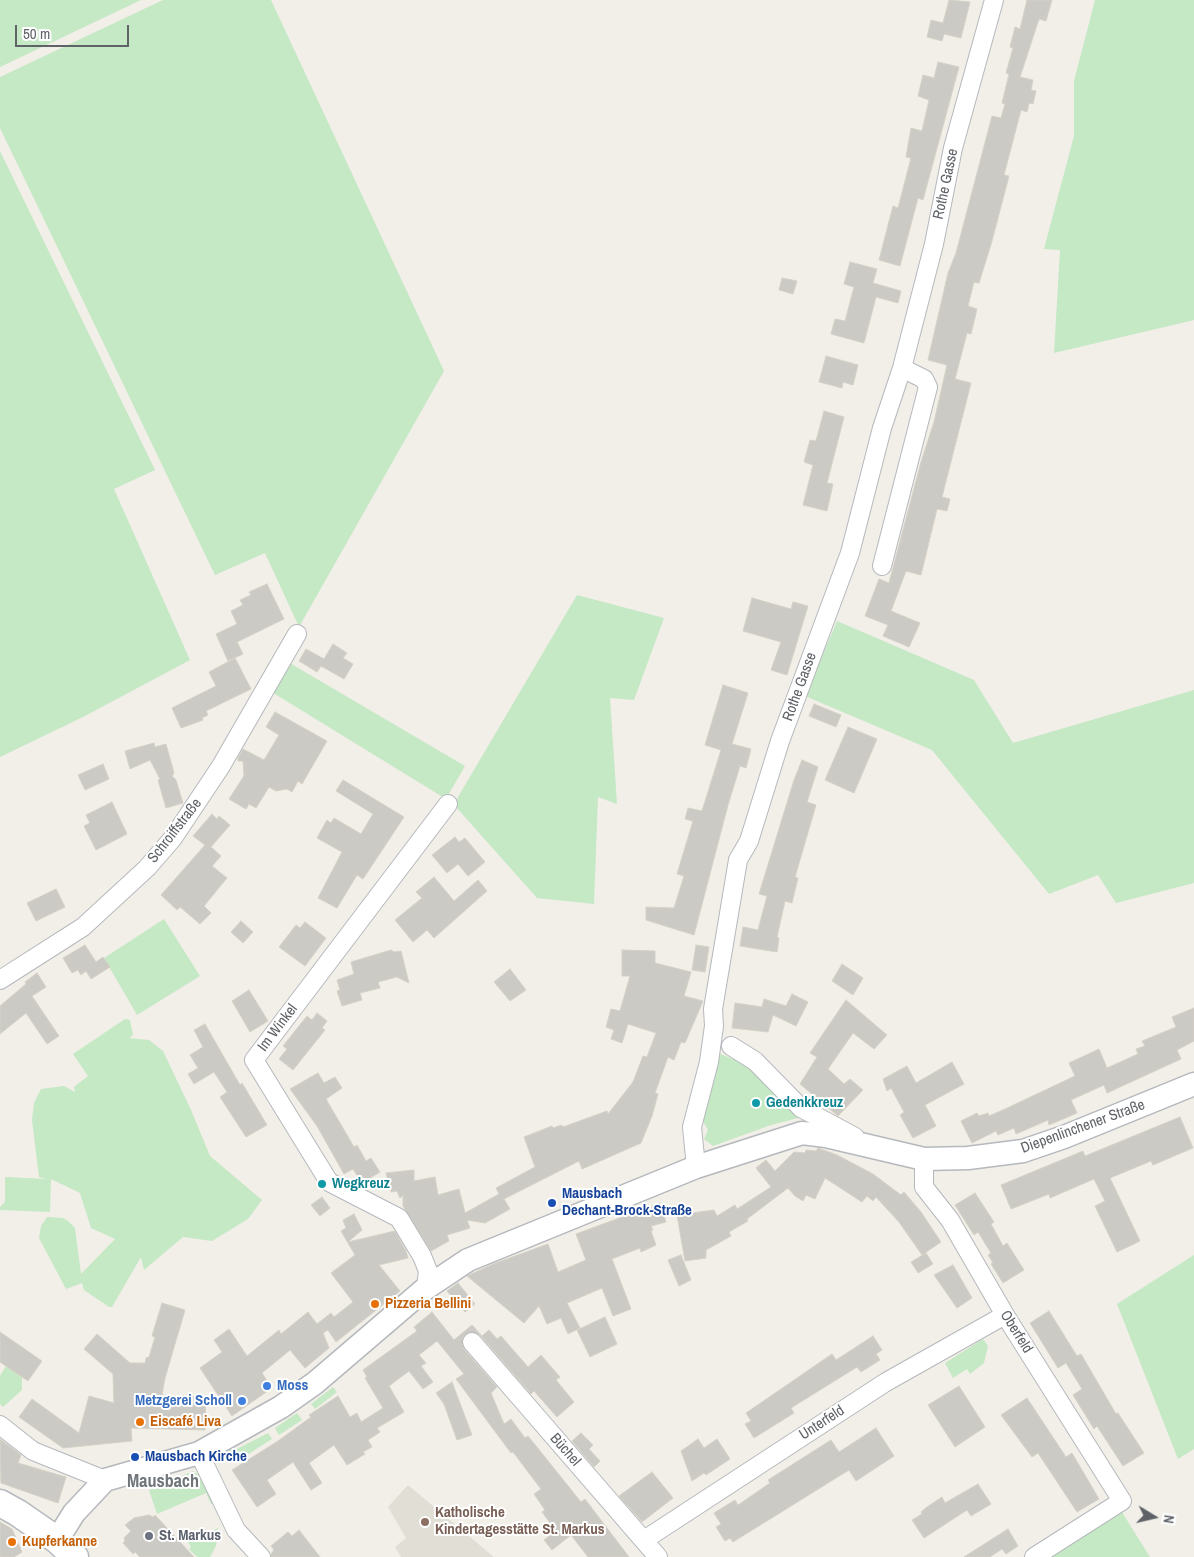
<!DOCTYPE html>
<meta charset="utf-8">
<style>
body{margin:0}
#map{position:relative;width:1194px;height:1557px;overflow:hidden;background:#f1efe8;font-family:"Archivo Narrow",sans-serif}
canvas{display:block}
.north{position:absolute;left:1129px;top:1492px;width:50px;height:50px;-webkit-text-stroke:4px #fff;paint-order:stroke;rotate:99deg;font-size:14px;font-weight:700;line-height:20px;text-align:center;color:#5f6368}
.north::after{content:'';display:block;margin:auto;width:18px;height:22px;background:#5f6368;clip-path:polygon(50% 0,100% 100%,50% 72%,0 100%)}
.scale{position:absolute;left:15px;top:25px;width:114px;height:22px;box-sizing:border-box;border:2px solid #5f6368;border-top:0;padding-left:6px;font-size:15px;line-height:18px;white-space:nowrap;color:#5f6368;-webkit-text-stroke:4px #fff;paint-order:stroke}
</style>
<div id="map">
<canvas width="1194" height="1557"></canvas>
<div class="north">N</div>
<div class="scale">50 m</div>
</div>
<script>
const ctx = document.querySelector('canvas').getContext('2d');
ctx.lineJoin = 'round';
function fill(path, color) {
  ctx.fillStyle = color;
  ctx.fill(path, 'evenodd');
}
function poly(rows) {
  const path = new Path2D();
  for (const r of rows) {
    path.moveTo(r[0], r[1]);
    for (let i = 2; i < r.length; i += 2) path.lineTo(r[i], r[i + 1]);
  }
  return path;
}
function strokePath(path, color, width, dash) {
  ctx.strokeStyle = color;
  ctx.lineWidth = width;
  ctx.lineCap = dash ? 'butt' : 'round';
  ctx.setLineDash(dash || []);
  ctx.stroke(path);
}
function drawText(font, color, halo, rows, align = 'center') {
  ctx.font = font + ' "Archivo Narrow",sans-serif';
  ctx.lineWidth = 4;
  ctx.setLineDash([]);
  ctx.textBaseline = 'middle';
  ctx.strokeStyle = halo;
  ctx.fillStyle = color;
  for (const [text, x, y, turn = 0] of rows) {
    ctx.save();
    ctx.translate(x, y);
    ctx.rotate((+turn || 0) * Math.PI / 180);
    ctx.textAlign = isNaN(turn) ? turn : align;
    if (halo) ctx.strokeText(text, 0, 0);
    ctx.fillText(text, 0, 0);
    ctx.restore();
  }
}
const education = poly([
 [408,1485,494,1557,401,1557,395,1547,406,1538,388,1507]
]);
const green = poly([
 [0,0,141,0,0,67],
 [163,0,271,0,444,371,299,627,265,553,215,575,0,128,0,77],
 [1095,0,1194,0,1194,320,1054,353,1060,250,1044,249,1074,136,1074,81],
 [0,151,155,470,114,489,190,660,83,717,0,757],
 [577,595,664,618,634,700,610,698,617,804,598,797,594,904,537,898,456,807,458,797],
 [837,621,974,680,1013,743,1194,690,1194,883,1116,903,1098,875,1049,894,932,750,805,696],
 [288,662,465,766,446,799,270,691],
 [164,919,200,976,137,1015,104,958],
 [125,1019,130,1020,133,1035,129,1038,149,1040,163,1051,191,1110,210,1156,262,1200,248,1219,212,1241,183,1237,144,1270,141,1257,112,1307,109,1307,84,1290,82,1283,66,1289,39,1238,41,1226,47,1217,63,1218,68,1221,75,1228,81,1274,115,1239,91,1228,80,1193,51,1179,50,1212,0,1210,0,1207,5,1202,5,1177,46,1179,39,1177,32,1120,34,1103,41,1089,64,1086,75,1092,74,1087,88,1076,73,1054],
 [720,1054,736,1060,757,1074,802,1117,771,1125,713,1146,704,1139,708,1130,703,1121],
 [1194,1255,1194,1449,1178,1459,1117,1304],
 [983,1339,988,1346,984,1363,970,1374,967,1369,953,1378,945,1363],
 [6,1366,22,1377,22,1390,3,1407,0,1404,0,1376],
 [333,1387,337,1392,315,1409,311,1404],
 [297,1413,302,1420,279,1435,275,1428],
 [268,1433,272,1439,234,1463,218,1459,227,1447,233,1451],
 [193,1471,202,1477,216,1501,211,1504,206,1493,157,1514,149,1490],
 [1120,1509,1150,1557,1043,1557],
 [218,1528,216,1546,210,1557,197,1557,189,1549,191,1547,188,1542]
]);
const building = poly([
 [949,0,970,2,961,38,944,34,942,41,927,37,931,20,943,23,949,0],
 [1027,0,1052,0,1046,21,1039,19,1020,77,1033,80,1031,90,1036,91,1033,104,1029,103,1027,112,1021,110,1004,175,1009,176,992,241,979,283,974,282,968,306,977,309,971,334,967,333,955,379,971,383,942,497,950,499,947,511,937,509,921,575,906,571,891,611,920,623,909,647,883,636,888,625,865,616,879,579,889,583,921,462,934,422,947,365,928,360,948,273,956,253,992,116,1001,118,1005,104,1002,103,1009,74,1006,73,1013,48,1010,47,1015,27,1020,29,1027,0],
 [938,62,959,67,923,200,918,198,900,266,879,260,893,206,898,208,911,158,906,157,911,128,922,131,929,100,918,96,923,75,934,78,938,62],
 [850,262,877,269,873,283,901,291,898,303,876,297,864,343,831,334,835,319,845,321,854,287,844,284,850,262],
 [782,278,797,281,793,294,779,290,782,278],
 [826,356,858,365,853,385,843,382,842,388,819,382,826,356],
 [824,411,844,417,827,483,833,484,827,511,803,505,813,465,804,462,810,440,816,441,824,411],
 [267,584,284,619,237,642,243,654,228,661,216,634,237,624,231,611,243,605,240,600,251,595,249,592,267,584],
 [752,598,791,609,793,602,808,606,787,675,771,670,781,642,743,631,752,598],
 [333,644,347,653,343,658,353,664,344,679,321,666,317,672,299,661,306,649,324,659,333,644],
 [235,658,251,689,206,711,208,715,202,718,203,720,181,728,172,708,216,686,209,672,235,658],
 [723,685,748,693,732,744,751,749,746,768,740,766,728,805,694,935,646,920,646,907,674,908,684,876,677,874,693,821,685,819,688,808,702,811,721,750,705,745,723,685],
 [814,704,841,715,836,727,809,716,814,704],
 [275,712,327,741,302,784,298,781,292,792,287,789,276,791,269,787,256,808,249,804,246,809,229,799,244,776,243,761,238,761,238,758,243,749,264,760,279,735,266,727,275,712],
 [848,727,877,739,854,793,825,780,848,727],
 [154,743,155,747,166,744,174,773,172,776,176,780,183,803,166,808,158,780,160,779,150,760,130,769,125,751,154,743],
 [802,760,818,767,807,802,816,805,795,877,798,878,792,903,785,901,777,937,779,938,777,952,740,946,743,927,758,930,767,896,759,894,794,780,802,760],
 [103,764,109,779,85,790,78,775,103,764],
 [343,780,404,817,363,879,357,875,337,908,318,898,342,852,317,838,327,820,331,823,334,818,361,834,373,814,336,791,343,780],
 [112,802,127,834,96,850,84,826,90,823,86,815,112,802],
 [212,814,217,819,219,816,230,825,211,847,221,856,212,866,227,878,204,906,211,913,200,924,180,907,177,910,161,895,205,845,193,836,212,814],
 [455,837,459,842,465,838,485,862,468,876,458,864,447,873,432,855,455,837],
 [434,877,454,901,478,880,487,891,434,938,427,930,413,942,395,920,422,898,416,892,434,877],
 [56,889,65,907,36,921,27,903,56,889],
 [241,921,253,932,243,943,231,932,241,921],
 [305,922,326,938,305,966,279,947,296,925,300,928,305,922],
 [85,945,96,962,103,957,110,967,91,979,86,971,81,975,78,970,72,973,63,958,85,945],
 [696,945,709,947,705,972,692,970,696,945],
 [391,950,394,952,401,951,409,983,397,977,378,982,380,988,360,993,362,1000,342,1006,337,991,340,990,337,980,354,974,351,962,391,950],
 [622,950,655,951,655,963,691,972,684,996,703,1001,685,1043,681,1042,674,1060,668,1057,655,1093,658,1094,652,1116,641,1143,582,1169,579,1161,504,1199,510,1209,485,1223,467,1220,470,1228,447,1235,449,1241,431,1251,403,1206,403,1195,400,1198,397,1191,391,1192,386,1173,414,1170,414,1181,435,1177,438,1195,459,1189,465,1213,499,1194,496,1188,535,1167,524,1137,552,1126,553,1128,562,1125,563,1127,607,1111,608,1114,633,1082,643,1056,647,1057,656,1033,628,1024,622,1043,611,1039,614,1030,606,1027,611,1009,620,1011,630,976,622,976,622,950],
 [842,964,863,978,853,995,832,981,842,964],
 [510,969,526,990,510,1001,494,982,510,969],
 [37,973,46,987,32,996,59,1036,47,1044,26,1013,0,1034,0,1006,26,984,25,982,37,973],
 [249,990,268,1021,250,1032,232,1001,249,990],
 [792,994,808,1002,796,1026,773,1015,768,1032,732,1028,735,1003,762,1007,764,999,786,1006,792,994],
 [846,1000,887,1035,874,1049,853,1033,828,1069,844,1084,850,1079,863,1090,838,1116,800,1084,817,1057,810,1053,846,1000],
 [1194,1008,1194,1041,1177,1050,1181,1059,1107,1093,1104,1085,1071,1100,1077,1113,1049,1125,1048,1120,1016,1134,1014,1128,998,1135,996,1131,972,1143,961,1121,977,1113,979,1116,988,1113,989,1116,1005,1109,1075,1076,1069,1063,1099,1049,1107,1068,1138,1054,1136,1049,1145,1046,1142,1041,1176,1027,1172,1017,1194,1008],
 [317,1013,327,1021,322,1028,325,1030,293,1070,279,1059,287,1049,283,1046,307,1016,312,1020,317,1013],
 [205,1024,240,1085,242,1083,267,1125,246,1137,220,1097,227,1092,214,1072,194,1084,188,1074,198,1068,190,1055,203,1047,194,1030,205,1024],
 [952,1062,964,1084,925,1105,936,1126,913,1138,900,1115,904,1112,891,1088,887,1091,883,1079,907,1066,916,1083,952,1062],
 [318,1073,324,1083,335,1077,342,1088,326,1099,354,1147,357,1145,366,1161,371,1158,380,1172,362,1183,353,1169,344,1174,317,1126,290,1089,318,1073],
 [1180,1117,1193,1148,1153,1165,1151,1161,1110,1178,1140,1241,1117,1252,1095,1206,1105,1201,1094,1179,1050,1198,1049,1194,1011,1209,1001,1185,1083,1151,1085,1156,1180,1117],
 [818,1148,837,1155,873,1174,901,1195,904,1192,921,1212,941,1242,922,1255,899,1222,876,1197,873,1201,867,1196,862,1202,825,1178,815,1199,806,1195,803,1201,795,1196,788,1188,747,1219,748,1221,729,1232,731,1236,706,1250,706,1258,685,1261,677,1215,714,1210,717,1216,735,1205,737,1209,771,1187,756,1168,766,1160,775,1171,794,1152,805,1153,806,1150,816,1151,818,1148],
 [975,1193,994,1222,991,1224,1003,1246,1007,1243,1024,1270,1003,1283,991,1264,993,1263,988,1255,991,1253,978,1232,974,1235,955,1205,975,1193],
 [322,1197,330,1208,320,1216,311,1205,322,1197],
 [660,1203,666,1222,651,1226,653,1230,651,1231,656,1245,641,1252,640,1248,612,1259,631,1309,613,1316,602,1288,567,1303,580,1328,568,1334,561,1318,547,1324,539,1306,524,1323,467,1276,493,1264,548,1244,558,1272,586,1260,576,1234,660,1203],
 [354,1214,362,1230,348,1242,395,1231,406,1251,408,1258,379,1265,400,1291,336,1342,328,1330,323,1333,329,1348,305,1368,290,1350,262,1373,272,1388,232,1416,200,1368,222,1352,214,1340,229,1329,247,1356,279,1330,281,1334,308,1312,317,1324,331,1313,334,1317,353,1302,331,1273,355,1255,341,1231,346,1228,343,1220,354,1214],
 [926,1253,933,1264,918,1273,911,1262,926,1253],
 [681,1255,691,1280,679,1286,668,1260,681,1255],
 [953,1265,972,1298,957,1308,934,1275,953,1265],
 [458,1283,475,1304,465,1312,447,1291,458,1283],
 [162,1303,185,1310,165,1378,162,1395,206,1397,205,1430,131,1428,132,1441,63,1448,19,1417,32,1399,79,1433,89,1396,114,1403,113,1374,84,1349,97,1334,130,1363,145,1363,146,1358,149,1357,155,1337,152,1336,162,1303],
 [1049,1311,1077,1356,1081,1354,1116,1414,1118,1413,1144,1453,1123,1466,1097,1426,1094,1429,1073,1395,1082,1389,1066,1363,1058,1368,1030,1323,1049,1311],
 [432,1312,454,1340,472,1325,482,1336,489,1330,497,1339,501,1336,528,1367,541,1355,560,1377,556,1380,574,1402,557,1417,534,1391,531,1394,480,1335,470,1332,462,1338,464,1349,497,1387,491,1393,504,1424,511,1419,525,1438,528,1436,581,1502,585,1499,629,1557,588,1557,571,1535,552,1550,544,1540,556,1531,542,1512,545,1510,534,1494,541,1489,513,1452,511,1453,456,1379,464,1374,437,1341,419,1355,426,1363,421,1366,433,1382,423,1389,409,1371,389,1386,404,1412,377,1428,380,1432,368,1440,372,1447,363,1452,365,1454,347,1465,334,1445,309,1463,322,1483,311,1490,293,1462,267,1480,276,1494,257,1507,232,1470,278,1441,311,1417,309,1415,338,1396,350,1417,357,1413,361,1422,383,1408,365,1378,367,1377,363,1370,417,1331,414,1327,432,1312],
 [605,1317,617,1344,590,1357,577,1330,605,1317],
 [0,1332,42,1361,28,1381,0,1362,0,1332],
 [873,1336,882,1350,876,1354,880,1360,861,1372,857,1367,791,1408,794,1413,754,1438,745,1424,751,1421,746,1413,832,1354,836,1360,873,1336],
 [452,1382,472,1435,457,1440,444,1404,436,1393,452,1382],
 [959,1386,985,1427,955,1447,928,1405,959,1386],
 [1027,1398,1066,1457,1072,1453,1099,1499,1077,1512,1038,1453,1032,1457,1001,1415,1027,1398],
 [876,1428,894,1456,856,1481,849,1470,733,1542,730,1538,725,1541,716,1527,721,1524,714,1513,735,1500,738,1505,770,1483,768,1480,831,1440,839,1452,876,1428],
 [581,1433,593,1445,589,1449,600,1461,594,1467,572,1441,581,1433],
 [0,1439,21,1455,18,1463,66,1477,58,1503,1,1483,0,1439],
 [698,1439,704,1448,717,1439,730,1459,706,1475,704,1473,692,1481,681,1451,698,1439],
 [652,1472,673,1498,642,1522,619,1496,652,1472],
 [978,1484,991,1504,971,1516,967,1510,924,1538,912,1520,922,1514,921,1512,927,1507,942,1497,945,1503,978,1484],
 [149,1515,153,1517,155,1515,194,1557,140,1557,135,1552,133,1554,123,1543,125,1541,124,1538,131,1531,125,1525,134,1518,149,1515],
 [0,1522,12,1529,22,1552,14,1557,0,1557,0,1522],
 [1008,1529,1018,1546,1006,1554,1002,1549,990,1557,964,1557,1008,1529],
 [299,1530,320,1557,271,1557,271,1554,274,1550,271,1546,288,1532,292,1536,299,1530]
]);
const minor = poly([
 [882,566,928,387,924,379,902,368],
 [0,980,83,927,147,868,173,838,221,766,297,634],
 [731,1046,755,1061,801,1108,855,1137],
 [924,1159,924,1187,950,1220,1005,1315,1122,1501,1034,1557],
 [696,1167,692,1127,709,1062,714,1026,713,1009,738,860,749,841,780,741,850,553,882,428,902,368,934,244,953,148,994,0],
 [426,1288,428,1271,422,1256,399,1218,329,1182,254,1060,448,804],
 [472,1342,658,1557],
 [0,1425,33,1451,105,1480],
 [199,1453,236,1530,261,1557],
 [644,1540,886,1382,1005,1315]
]);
const tertiary = poly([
 [57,1540,74,1513,105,1480,199,1453,281,1407,315,1383,426,1288,468,1260,696,1167,802,1133,826,1136,924,1159,968,1158,1023,1151,1064,1137,1194,1084]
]);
const secondary = poly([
 [0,1503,18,1513,57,1540,75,1557]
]);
const markers = [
 [756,1103,5,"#0f9aa8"],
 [322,1184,5,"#0f9aa8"],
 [552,1203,5,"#1a4fb4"],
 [375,1304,5,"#e8710a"],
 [267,1386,5,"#3f7fe0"],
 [242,1401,5,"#3f7fe0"],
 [140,1422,5,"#e8710a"],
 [135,1457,5,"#1a4fb4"],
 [425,1522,5,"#8d6e63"],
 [149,1536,5,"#6b7280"],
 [12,1542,5,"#e8710a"]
];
const streetNames = [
 ["Rothe Gasse",946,184,-78],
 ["Rothe Gasse",800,687,-70],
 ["Schroiffstraße",175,831,-52],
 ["Im Winkel",278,1028,-53],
 ["Diepenlinchener Straße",1083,1127,-20],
 ["Oberfeld",1016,1332,58],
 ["Unterfeld",822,1423,-33],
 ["Büchel",565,1450,49]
];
const cultureNames = [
 ["Gedenkkreuz",766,1103],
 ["Wegkreuz",332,1184]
];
const transitNames = [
 ["Mausbach",562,1194],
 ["Dechant-Brock-Straße",562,1211],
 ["Mausbach Kirche",145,1457]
];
const foodNames = [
 ["Pizzeria Bellini",385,1304],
 ["Eiscafé Liva",150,1422],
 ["Kupferkanne",22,1542]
];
const shopNames = [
 ["Moss",277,1386],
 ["Metzgerei Scholl",232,1401,"right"]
];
const educationNames = [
 ["Katholische",435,1513],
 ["Kindertagesstätte St. Markus",435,1530]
];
const worshipNames = [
 ["St. Markus",159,1536]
];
const quarterNames = [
 ["Mausbach",163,1482]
];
fill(education, '#e1ded6');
fill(green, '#c5e8c5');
fill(building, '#cccac5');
strokePath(building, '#d6d1c6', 1);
strokePath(minor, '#b5b8bc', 20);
strokePath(tertiary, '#b5b8bc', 25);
strokePath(secondary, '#b6babf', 29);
strokePath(minor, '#fff', 18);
strokePath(tertiary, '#fff', 22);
strokePath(secondary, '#fff', 26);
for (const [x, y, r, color] of markers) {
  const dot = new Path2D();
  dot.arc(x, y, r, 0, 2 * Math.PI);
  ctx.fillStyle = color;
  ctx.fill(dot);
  strokePath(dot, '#fff', 2);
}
drawText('15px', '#5f6368', '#fff', streetNames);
drawText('bold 15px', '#0d838f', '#fff', cultureNames, 'left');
drawText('bold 15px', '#164399', '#fff', transitNames, 'left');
drawText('bold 15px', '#c56008', '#fff', foodNames, 'left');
drawText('bold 15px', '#366cbe', '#fff', shopNames, 'left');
drawText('bold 15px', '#785e54', '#fff', educationNames, 'left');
drawText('bold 15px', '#5b616d', '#fff', worshipNames, 'left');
drawText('bold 18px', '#70757a', '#fff', quarterNames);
</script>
